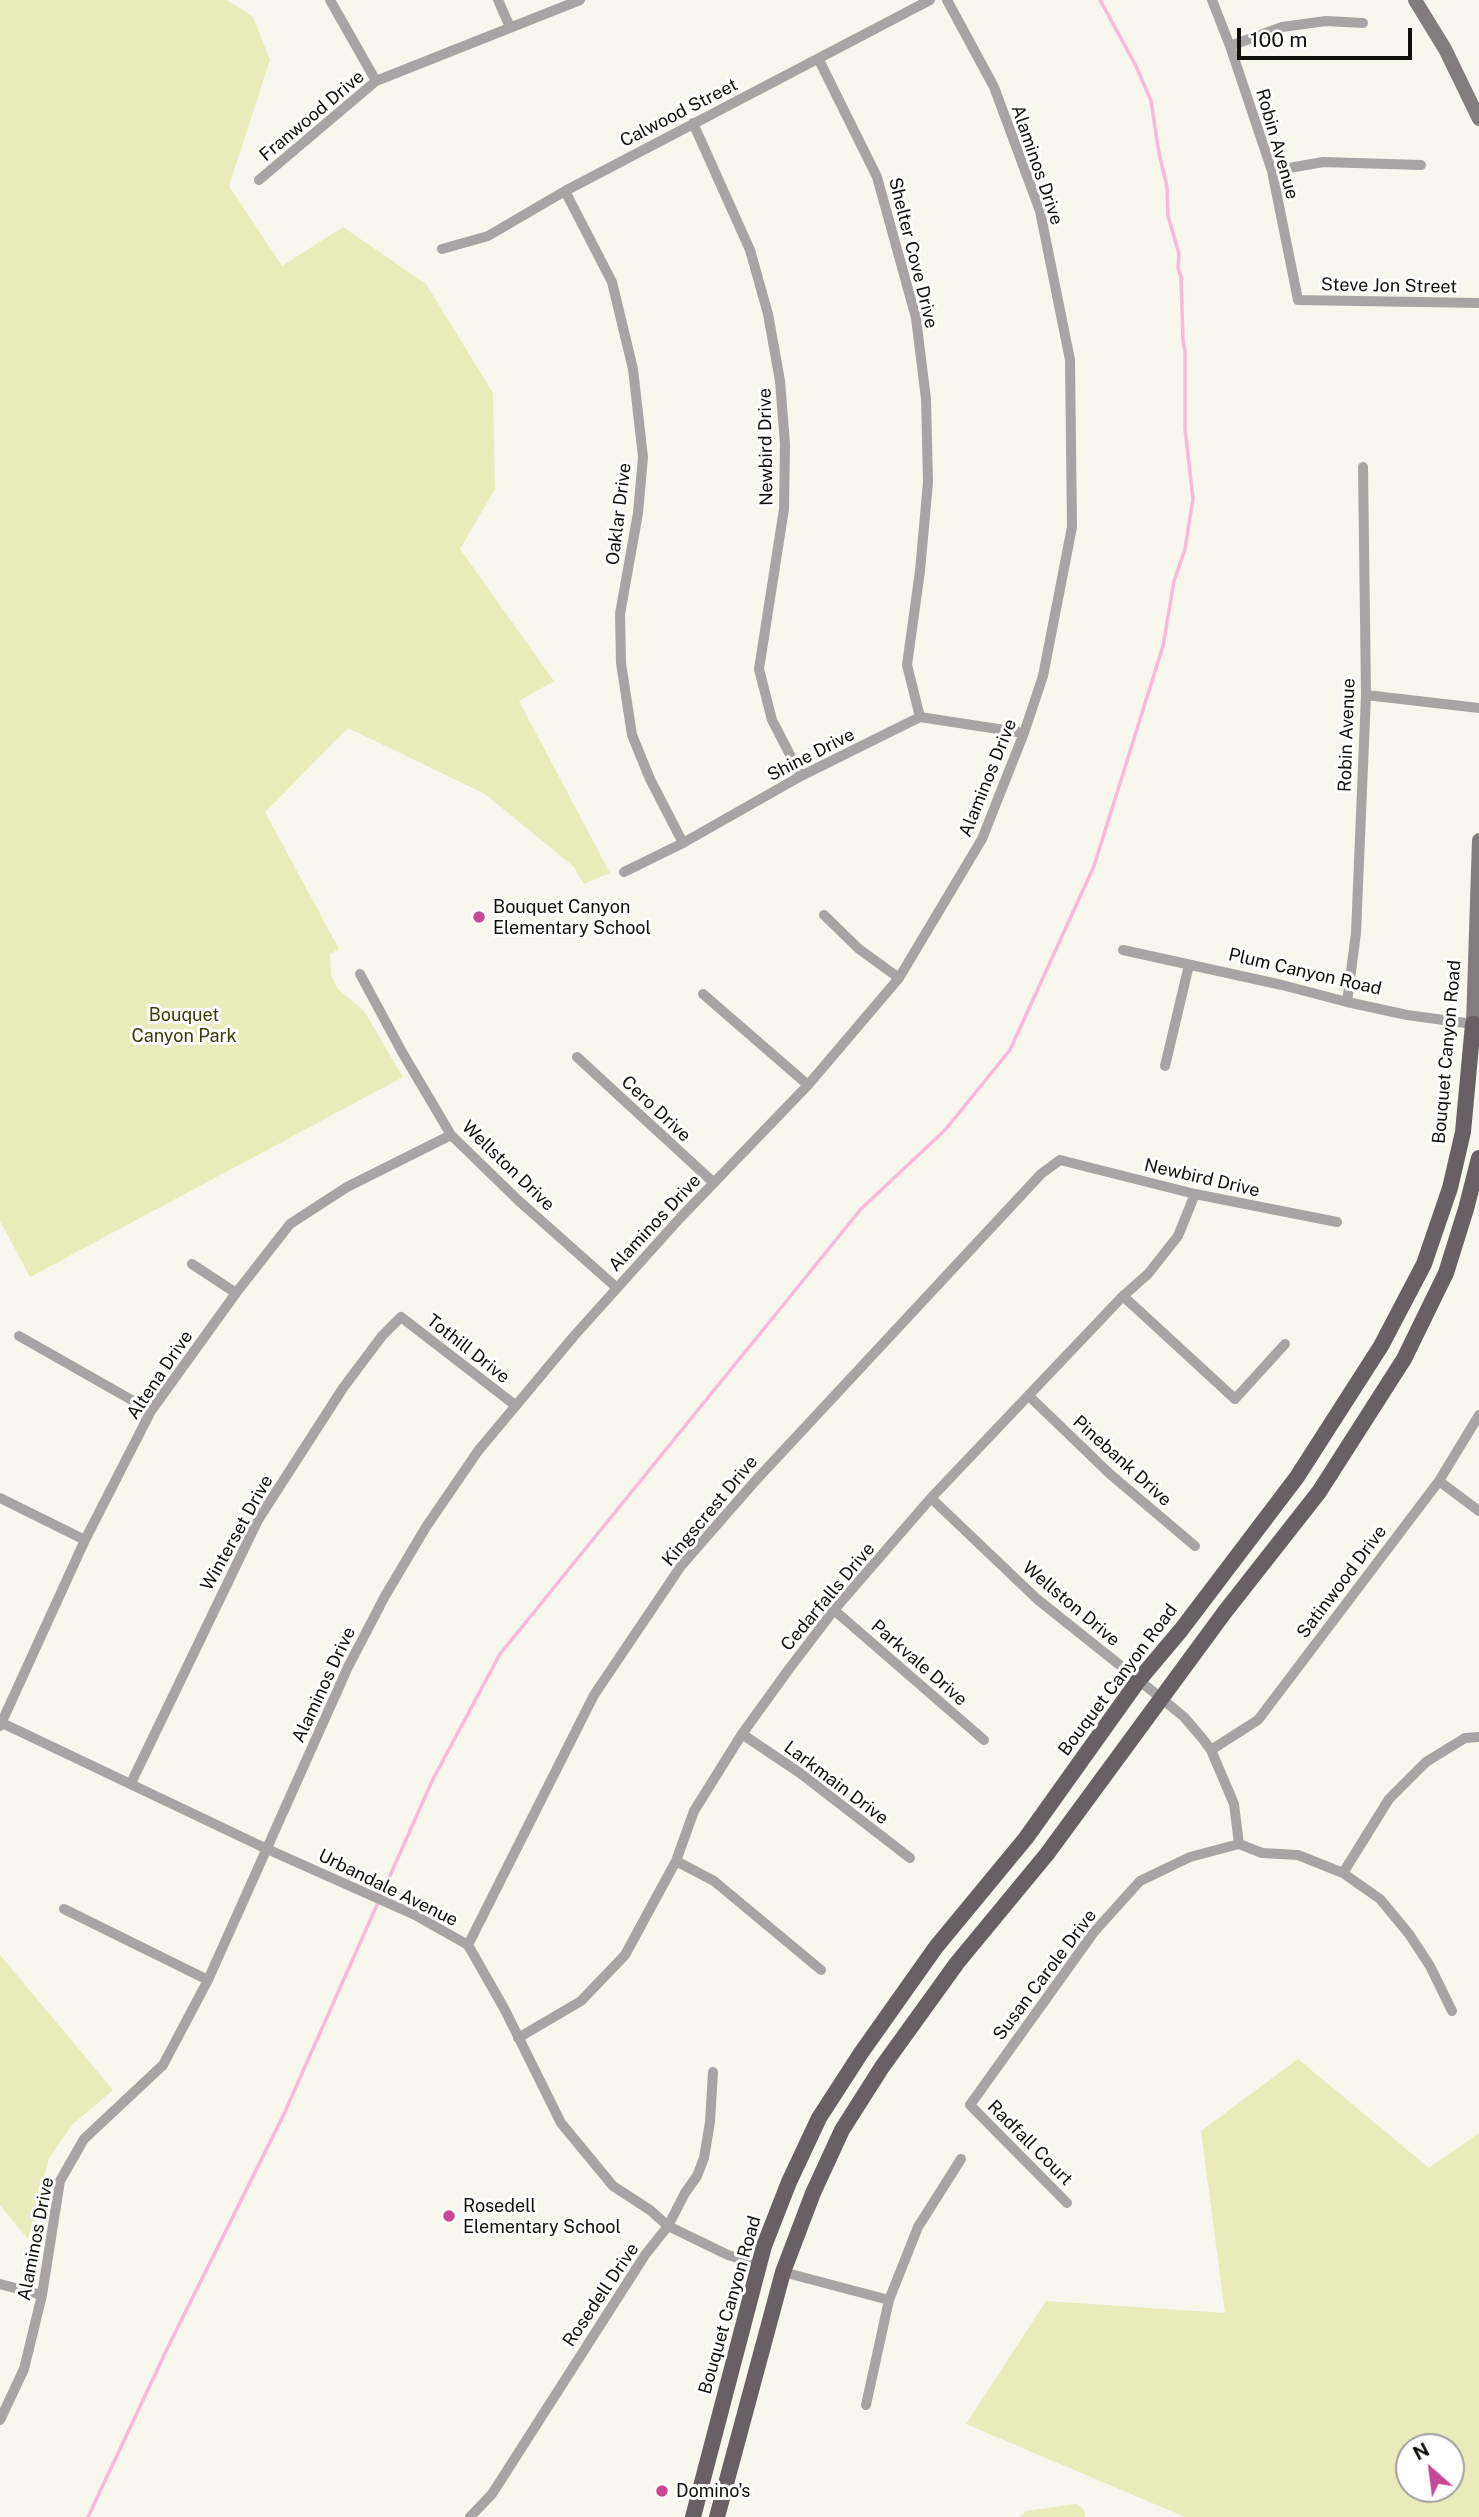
<!DOCTYPE html>
<style>
body{margin:0}
#map{position:relative;width:1479px;height:2517px;overflow:hidden;background:#f7f7ed;font-family:"Public Sans",sans-serif}
canvas{display:block}
.north{position:absolute;left:1395px;top:2433px;width:70px;height:70px;box-sizing:border-box;background:#fff;border:2px solid #9f9f9d;border-radius:50%;rotate:332deg;font-size:19px;font-weight:700;line-height:28px;text-align:center;color:#0f0f0b}
.north::after{content:'';display:block;margin:auto;width:24px;height:32px;background:#c64998;clip-path:polygon(50% 0,100% 100%,50% 72%,0 100%)}
.scale{position:absolute;left:1237px;top:28px;width:175px;height:32px;box-sizing:border-box;border:4px solid #0f0f0b;border-top:0;padding-left:9px;font-size:21px;line-height:24px;white-space:nowrap;color:#0f0f0b;-webkit-text-stroke:5px #fff;paint-order:stroke}
</style>
<div id="map">
<canvas width="1479" height="2517"></canvas>
<div class="north">N</div>
<div class="scale">100 m</div>
</div>
<script>
const ctx = document.querySelector('canvas').getContext('2d');
ctx.lineJoin = 'round';
function fill(path, color) {
  ctx.fillStyle = color;
  ctx.fill(path, 'evenodd');
}
function poly(rows) {
  const path = new Path2D();
  for (const r of rows) {
    path.moveTo(r[0], r[1]);
    for (let i = 2; i < r.length; i += 2) path.lineTo(r[i], r[i + 1]);
  }
  return path;
}
function strokePath(path, color, width, dash) {
  ctx.strokeStyle = color;
  ctx.lineWidth = width;
  ctx.lineCap = dash ? 'butt' : 'round';
  ctx.setLineDash(dash || []);
  ctx.stroke(path);
}
function drawText(font, color, halo, rows, align = 'center') {
  ctx.font = font + ' "Public Sans",sans-serif';
  ctx.lineWidth = 6;
  ctx.setLineDash([]);
  ctx.textBaseline = 'middle';
  ctx.strokeStyle = halo;
  ctx.fillStyle = color;
  for (const [text, x, y, turn = 0] of rows) {
    ctx.save();
    ctx.translate(x, y);
    ctx.rotate((+turn || 0) * Math.PI / 180);
    ctx.textAlign = isNaN(turn) ? turn : align;
    if (halo) ctx.strokeText(text, 0, 0);
    ctx.fillText(text, 0, 0);
    ctx.restore();
  }
}
const green = poly([
 [0,0,227,0,253,17,270,60,229,186,282,266,343,227,426,284,493,393,495,489,460,549,554,681,519,701,610,873,584,884,574,867,485,794,348,728,265,812,339,949,330,954,331,975,338,989,364,1011,403,1077,30,1277,0,1221],
 [0,1955,113,2090,73,2124,49,2158,28,2239,0,2205],
 [1298,2059,1429,2168,1479,2133,1479,2517,1185,2517,966,2424,1046,2301,1225,2313,1201,2131],
 [1409,2447,1451,2447,1451,2489,1409,2489],
 [1077,2504,1084,2510,1085,2517,1021,2517,1025,2511]
]);
const stream = poly([
 [88,2517,168,2347,283,2116,433,1779,500,1654,861,1209,945,1130,1010,1050,1094,866,1163,646,1174,581,1185,549,1193,499,1185,429,1185,351,1183,341,1181,277,1178,268,1179,254,1168,216,1167,187,1159,153,1151,101,1136,66,1100,0]
]);
const minor = poly([
 [330,0,376,81],
 [498,0,510,27],
 [1212,0,1230,46,1272,171,1298,300,1479,303],
 [1230,46,1282,27,1326,21,1363,23],
 [819,60,877,177,916,318,926,399,928,482,920,571,907,665,920,717],
 [693,123,750,250,768,314,780,381,785,444,784,509,759,669,772,720,801,776],
 [1272,171,1323,162,1421,165],
 [259,180,376,81,580,0],
 [565,191,612,282,633,369,643,457,638,513,620,614,621,663,632,735,650,779,683,843],
 [442,249,488,236,565,191,930,0],
 [1366,695,1479,708],
 [624,872,683,843,801,776,920,717,1024,733],
 [824,915,859,949,899,978],
 [1123,950,1282,985,1347,1002,1407,1015,1473,1024],
 [360,974,402,1052,451,1135,519,1201,617,1288],
 [703,994,808,1085],
 [1347,1002,1356,933,1366,695,1363,467],
 [577,1057,714,1183],
 [1165,1066,1189,965],
 [192,1264,236,1293],
 [1123,1296,1235,1399,1285,1344],
 [19,1336,151,1411],
 [1029,1396,1110,1474,1195,1546],
 [1439,1481,1479,1511],
 [0,1498,85,1540],
 [931,1498,1037,1599,1161,1698,1184,1717,1202,1738,1211,1750,1234,1804,1239,1844],
 [834,1610,984,1740],
 [0,1722,267,1849,415,1915,468,1945,505,2010,561,2123,613,2186,650,2210,668,2226,728,2255,759,2265],
 [0,1726,85,1540,151,1411,236,1293,290,1224,347,1187,451,1135],
 [742,1734,800,1773,910,1858],
 [1211,1750,1258,1720,1439,1481,1479,1415],
 [131,1783,258,1520,343,1388,382,1336,401,1317,515,1405],
 [676,1861,714,1881,821,1970],
 [1343,1873,1389,1799,1426,1762,1465,1738,1479,1737],
 [64,1909,208,1980],
 [468,1945,594,1695,681,1566,757,1479,1041,1174,1060,1160,1195,1194,1337,1222],
 [518,2038,581,2001,625,1955,676,1861,694,1811,742,1734,789,1669,834,1610,931,1498,1123,1296,1148,1274,1178,1236,1195,1194],
 [1067,2203,970,2105,1094,1932,1140,1881,1190,1857,1239,1844,1262,1853,1298,1855,1343,1873,1380,1899,1409,1934,1430,1966,1452,2011],
 [783,2272,889,2300],
 [0,2284,42,2295],
 [866,2405,889,2300,918,2227,961,2159],
 [0,2420,24,2369,42,2295,60,2181,84,2139,163,2065,208,1980,348,1667,385,1596,426,1527,478,1451,574,1336,680,1218,808,1085,899,978,982,839,1024,733,1043,676,1072,527,1070,360,1040,211,994,87,947,0],
 [470,2517,492,2494,645,2255,668,2226,685,2193,697,2176,704,2158,710,2122,713,2072]
]);
const secondary = poly([
 [1415,0,1445,49,1479,119],
 [1479,840,1473,1024,1479,1025]
]);
const primary = poly([
 [693,2517,764,2246,789,2182,819,2118,861,2053,936,1947,1026,1838,1138,1681,1181,1630,1297,1477,1381,1346,1424,1264,1450,1188,1463,1132,1473,1024],
 [717,2517,783,2272,813,2193,842,2130,882,2067,957,1963,1047,1854,1224,1613,1319,1492,1404,1359,1446,1273,1466,1209,1479,1158]
]);
const markers = [
 [479,917,7,"#c64998"],
 [449,2216,7,"#c64998"],
 [662,2491,7,"#c64998"]
];
const streetNames = [
 ["Calwood Street",679,113,-27],
 ["Franwood Drive",312,116,-40],
 ["Robin Avenue",1277,144,74],
 ["Alaminos Drive",1037,165,71],
 ["Shelter Cove Drive",913,253,76],
 ["Steve Jon Street",1389,286,1],
 ["Newbird Drive",766,447,-91],
 ["Oaklar Drive",619,514,-83],
 ["Robin Avenue",1347,735,-88],
 ["Shine Drive",811,755,-27],
 ["Alaminos Drive",988,778,-68],
 ["Plum Canyon Road",1305,972,13],
 ["Bouquet Canyon Road",1447,1052,-85],
 ["Cero Drive",656,1109,43],
 ["Wellston Drive",508,1166,44],
 ["Newbird Drive",1202,1178,13],
 ["Alaminos Drive",655,1223,-47],
 ["Tothill Drive",468,1349,38],
 ["Altena Drive",160,1375,-56],
 ["Pinebank Drive",1122,1461,42],
 ["Kingscrest Drive",710,1511,-50],
 ["Winterset Drive",237,1533,-61],
 ["Satinwood Drive",1342,1582,-53],
 ["Cedarfalls Drive",828,1597,-50],
 ["Wellston Drive",1071,1604,40],
 ["Parkvale Drive",919,1663,41],
 ["Bouquet Canyon Road",1118,1680,-53],
 ["Alaminos Drive",324,1685,-65],
 ["Larkmain Drive",836,1783,37],
 ["Urbandale Avenue",388,1888,26],
 ["Susan Carole Drive",1045,1975,-53],
 ["Radfall Court",1030,2143,45],
 ["Alaminos Drive",36,2239,-79],
 ["Rosedell Drive",601,2295,-56],
 ["Bouquet Canyon Road",730,2305,-74]
];
const poiNames = [
 ["Bouquet Canyon",493,907],
 ["Elementary School",493,928],
 ["Rosedell",463,2206],
 ["Elementary School",463,2227],
 ["Domino's",676,2491]
];
const parkNames = [
 ["Bouquet",184,1015],
 ["Canyon Park",184,1036]
];
fill(green, '#eaebbb');
strokePath(stream, '#fcb7dd', 3.5);
strokePath(minor, '#a8a4a6', 10);
strokePath(secondary, '#837c7f', 14);
strokePath(primary, '#686064', 16);
for (const [x, y, r, color] of markers) {
  const dot = new Path2D();
  dot.arc(x, y, r, 0, 2 * Math.PI);
  ctx.fillStyle = color;
  ctx.fill(dot);
  strokePath(dot, '#fff', 2.5);
}
drawText('18px', '#0f0f0b', '#fff', streetNames);
drawText('18px', '#0f0f0b', '#fff', poiNames, 'left');
drawText('18px', '#3b3a00', '#fff', parkNames);
</script>
